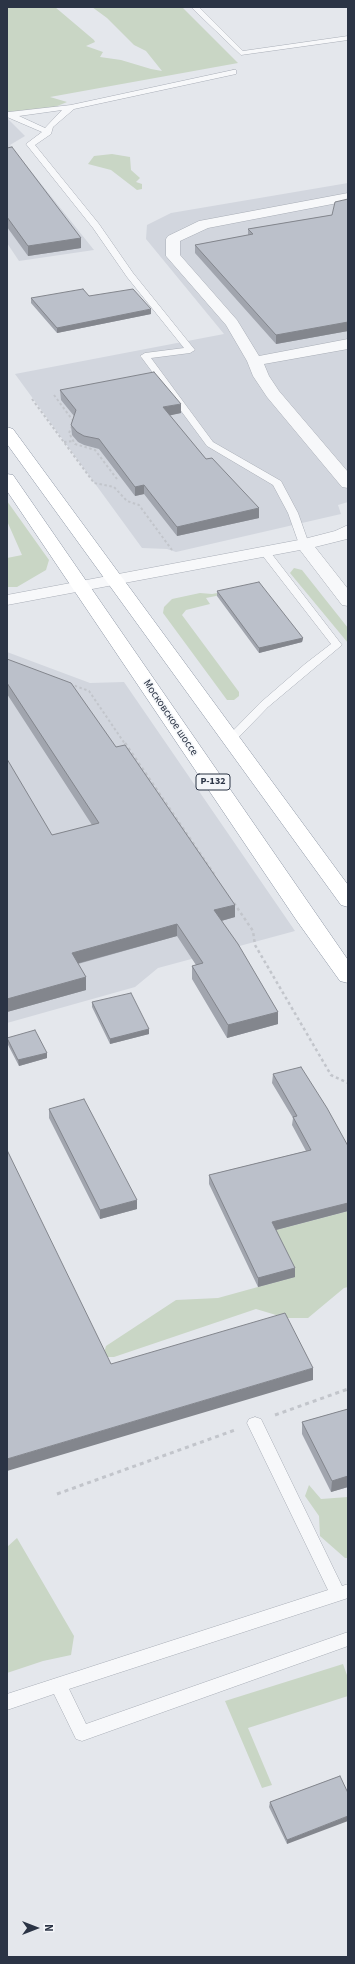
<!DOCTYPE html>
<meta charset="utf-8">
<style>
body{margin:0}
#map{position:relative;width:355px;height:1964px;overflow:hidden;background:#e4e7ec;font-family:"Source Sans 3",sans-serif}
canvas{display:block}
.frame{position:absolute;inset:0;border:8px solid #2b3445;pointer-events:none}
.north{position:absolute;left:16px;top:1908px;width:40px;height:40px;-webkit-text-stroke:3px #f4f6f9;paint-order:stroke;rotate:90deg;font-size:11px;font-weight:700;line-height:16px;text-align:center;color:#2b3445}
.north::after{content:'';display:block;margin:auto;width:14px;height:18px;background:#2b3445;clip-path:polygon(50% 0,100% 100%,50% 72%,0 100%)}
</style>
<div id="map">
<canvas width="355" height="1964"></canvas>
<div class="frame"></div>
<div class="north">N</div>
</div>
<script>
const ctx = document.querySelector('canvas').getContext('2d');
ctx.lineJoin = 'round';
function fill(path, color) {
  ctx.fillStyle = color;
  ctx.fill(path, 'evenodd');
}
function poly(rows) {
  const path = new Path2D();
  for (const r of rows) {
    path.moveTo(r[0], r[1]);
    for (let i = 2; i < r.length; i += 2) path.lineTo(r[i], r[i + 1]);
  }
  return path;
}
function strokePath(path, color, width, dash) {
  ctx.strokeStyle = color;
  ctx.lineWidth = width;
  ctx.lineCap = dash ? 'butt' : 'round';
  ctx.setLineDash(dash || []);
  ctx.stroke(path);
}
function drawText(font, color, halo, rows, align = 'center') {
  ctx.font = font + ' "Source Sans 3",sans-serif';
  ctx.lineWidth = 3;
  ctx.setLineDash([]);
  ctx.textBaseline = 'middle';
  ctx.strokeStyle = halo;
  ctx.fillStyle = color;
  for (const [text, x, y, turn = 0] of rows) {
    ctx.save();
    ctx.translate(x, y);
    ctx.rotate((+turn || 0) * Math.PI / 180);
    ctx.textAlign = isNaN(turn) ? turn : align;
    if (halo) ctx.strokeText(text, 0, 0);
    ctx.fillText(text, 0, 0);
    ctx.restore();
  }
}
const built = poly([
 [7,118,25,136,10,145,94,250,19,261,7,243],
 [348,183,348,502,338,505,341,514,176,552,167,549,142,548,15,374,224,334,146,239,147,225,171,213],
 [7,652,90,683,124,682,295,931,158,968,135,987,7,1023]
]);
const green = poly([
 [7,7,55,7,94,40,95,42,86,46,103,52,100,57,121,60,151,69,162,71,146,51,134,45,107,18,92,7,182,7,238,63,50,97,67,102,55,107,7,113],
 [112,154,130,157,131,170,140,178,136,182,142,184,142,189,137,190,111,170,88,164,94,156],
 [7,501,49,560,46,570,17,587,7,587,7,558,22,555,7,521],
 [294,568,302,570,348,628,348,643,290,573],
 [249,587,250,589,206,598,210,604,186,610,182,615,239,692,239,696,234,700,227,700,163,613,164,607,172,599,200,593,212,594],
 [348,1211,348,1287,344,1288,308,1318,286,1318,256,1309,114,1357,105,1357,104,1353,106,1346,176,1300,218,1298,294,1277,272,1231],
 [309,1485,321,1499,348,1497,348,1558,345,1558,320,1536,319,1516,305,1496],
 [17,1538,74,1636,71,1655,43,1661,7,1673,7,1547],
 [343,1664,348,1678,348,1696,248,1728,272,1785,262,1788,225,1701]
]);
const pathFar2 = poly([
 [54,395,74,422],
 [32,399,94,483,114,487,127,501,139,505,172,550],
 [72,426,69,433,75,444,95,450,117,479],
 [64,442,73,441],
 [70,684,89,691,125,744]
]);
const pathFar1 = poly([
 [125,743,214,874],
 [234,903,253,931,255,945,331,1075,348,1083]
]);
const path = poly([
 [275,1415,348,1389],
 [57,1494,235,1430]
]);
const service = poly([
 [191,7,199,7,243,51,348,36,348,40,241,55,191,7],
 [233,70,236,70,236,74,74,109,53,127,51,134,35,145,99,224,133,273,195,350,190,353,151,358,213,442,281,481,298,513,309,544,304,547,299,544,288,513,273,485,207,446,142,358,140,356,145,353,184,348,127,277,93,228,26,144,42,132,7,117,7,112,9,112,71,105,233,70],
 [62,110,45,128,19,116,62,110],
 [264,548,268,549,342,645,268,707,234,742,230,743,226,742,224,740,226,738,260,703,305,664,331,644,259,551,264,548],
 [255,1417,261,1419,342,1586,348,1584,348,1598,69,1689,86,1724,348,1632,348,1646,82,1741,76,1739,54,1694,7,1710,7,1694,328,1590,247,1423,249,1419,255,1417]
]);
const minor = poly([
 [348,193,348,201,208,228,180,241,180,255,237,320,259,356,348,339,348,349,264,364,269,376,279,391,348,472,348,488,342,487,267,397,253,376,247,361,226,325,166,256,166,239,168,236,199,221,348,193],
 [348,525,347,539,315,547,348,589,348,606,342,605,300,550,7,605,7,595,304,539,335,531,348,525]
]);
const trunk = poly([
 [7,427,13,429,348,885,348,907,341,905,7,444,7,427],
 [7,474,13,475,348,960,348,983,340,981,297,921,7,491,7,474]
]);
const wall = poly([
 [7,148,81,238,81,248,28,256,7,227],
 [348,199,348,331,276,344,195,253,195,245,248,235,248,229,332,215],
 [89,296,151,314,57,333,31,303,31,298],
 [60,390,181,413,169,415,206,459,259,518,177,536,144,494,135,496,99,449,84,445,78,442,72,435,71,425,74,416,61,400],
 [217,591,303,638,302,642,259,653,217,596],
 [7,659,116,747,235,905,235,917,221,921,278,1012,278,1024,227,1038,192,979,192,966,196,965,177,936,78,964,86,990,7,1012,52,835,92,825,7,694],
 [92,1002,149,1034,110,1044,92,1007],
 [7,1038,47,1053,47,1058,19,1066,7,1043],
 [273,1074,348,1146,348,1211,276,1230,295,1277,258,1287,209,1184,209,1175,306,1151,292,1125,293,1118,272,1083],
 [49,1109,137,1209,100,1219,49,1118],
 [348,1409,348,1487,331,1492,302,1434,302,1422],
 [340,1776,287,1844,269,1807,270,1802]
]);
const shadedWall = poly([
 [81,238,81,248,28,256,28,246],
 [151,309,151,314,57,333,57,328],
 [348,322,348,331,276,344,276,335],
 [181,404,181,413,163,417,163,407],
 [144,485,144,494,135,496,135,487],
 [259,508,259,518,177,536,177,527],
 [303,638,302,642,259,653,259,648],
 [235,905,235,917,214,923,214,910],
 [177,924,177,936,72,965,72,953],
 [86,977,86,990,7,1012,7,999],
 [278,1012,278,1024,227,1038,228,1025],
 [149,1029,149,1034,110,1044,110,1039],
 [47,1053,47,1058,19,1066,18,1060],
 [137,1200,137,1209,100,1219,100,1210],
 [348,1203,348,1211,272,1231,272,1222],
 [295,1268,295,1277,258,1287,258,1278],
 [313,1368,313,1380,7,1471,7,1459],
 [348,1476,348,1487,331,1492,332,1481],
 [348,1816,348,1821,287,1844,287,1840]
]);
const building = poly([
 [12,147,81,238,28,246,7,217,7,148,12,147],
 [348,199,348,322,276,335,195,245,253,234,248,229,332,215,335,202,348,199],
 [83,289,89,296,133,289,151,309,57,328,31,298,83,289],
 [154,372,181,404,163,407,206,459,212,458,259,508,177,527,144,485,135,487,99,439,84,436,77,432,71,425,76,410,60,390,154,372],
 [259,582,303,638,259,648,217,591,259,582],
 [7,659,71,683,116,747,125,745,235,905,214,910,238,944,278,1012,228,1025,192,966,203,963,177,924,72,953,86,977,7,999,7,759,52,835,99,823,7,683,7,659],
 [131,993,149,1029,110,1039,92,1002,131,993],
 [35,1030,47,1053,18,1060,7,1038,35,1030],
 [301,1067,327,1108,348,1146,348,1203,272,1222,295,1268,258,1278,209,1175,311,1150,293,1117,297,1116,273,1074,301,1067],
 [84,1099,137,1200,100,1210,49,1109,84,1099],
 [7,1150,111,1364,285,1313,313,1368,7,1459,7,1150],
 [348,1409,348,1476,332,1481,302,1422,348,1409],
 [340,1776,348,1793,348,1816,287,1840,270,1802,340,1776]
]);
const shields = [
 [213,782,34]
];
const shieldNames = [
 ["Р-132",213,782]
];
const streetNames = [
 ["Московское шоссе",170,718,56]
];
fill(built, '#d2d6de');
fill(green, '#c9d6c5');
strokePath(service, '#a9aeb7', 1);
strokePath(minor, '#a9aeb7', 1);
strokePath(trunk, '#8b94a3', 1);
strokePath(pathFar2, '#c2c5cb', 2, [2.5, 2.5]);
strokePath(pathFar1, '#c2c5cb', 2.5, [3, 3]);
strokePath(path, '#c2c5cb', 3, [4, 4]);
fill(service, '#f7f8fa');
fill(minor, '#f7f8fa');
fill(trunk, '#fff');
fill(wall, '#a1a5ae');
fill(shadedWall, '#83868d');
fill(building, '#bbc0ca');
strokePath(building, '#83868d', 1);
for (const [x, y, w] of shields) {
  const box = new Path2D();
  box.roundRect(x - w / 2, y - 8, w, 16, 3);
  ctx.fillStyle = '#f4f6f9';
  ctx.fill(box);
  strokePath(box, '#2b3445', 1);
}
drawText('bold 10px', '#2b3445', null, shieldNames);
drawText('11px', '#2b3445', '#f4f6f9', streetNames);
</script>
